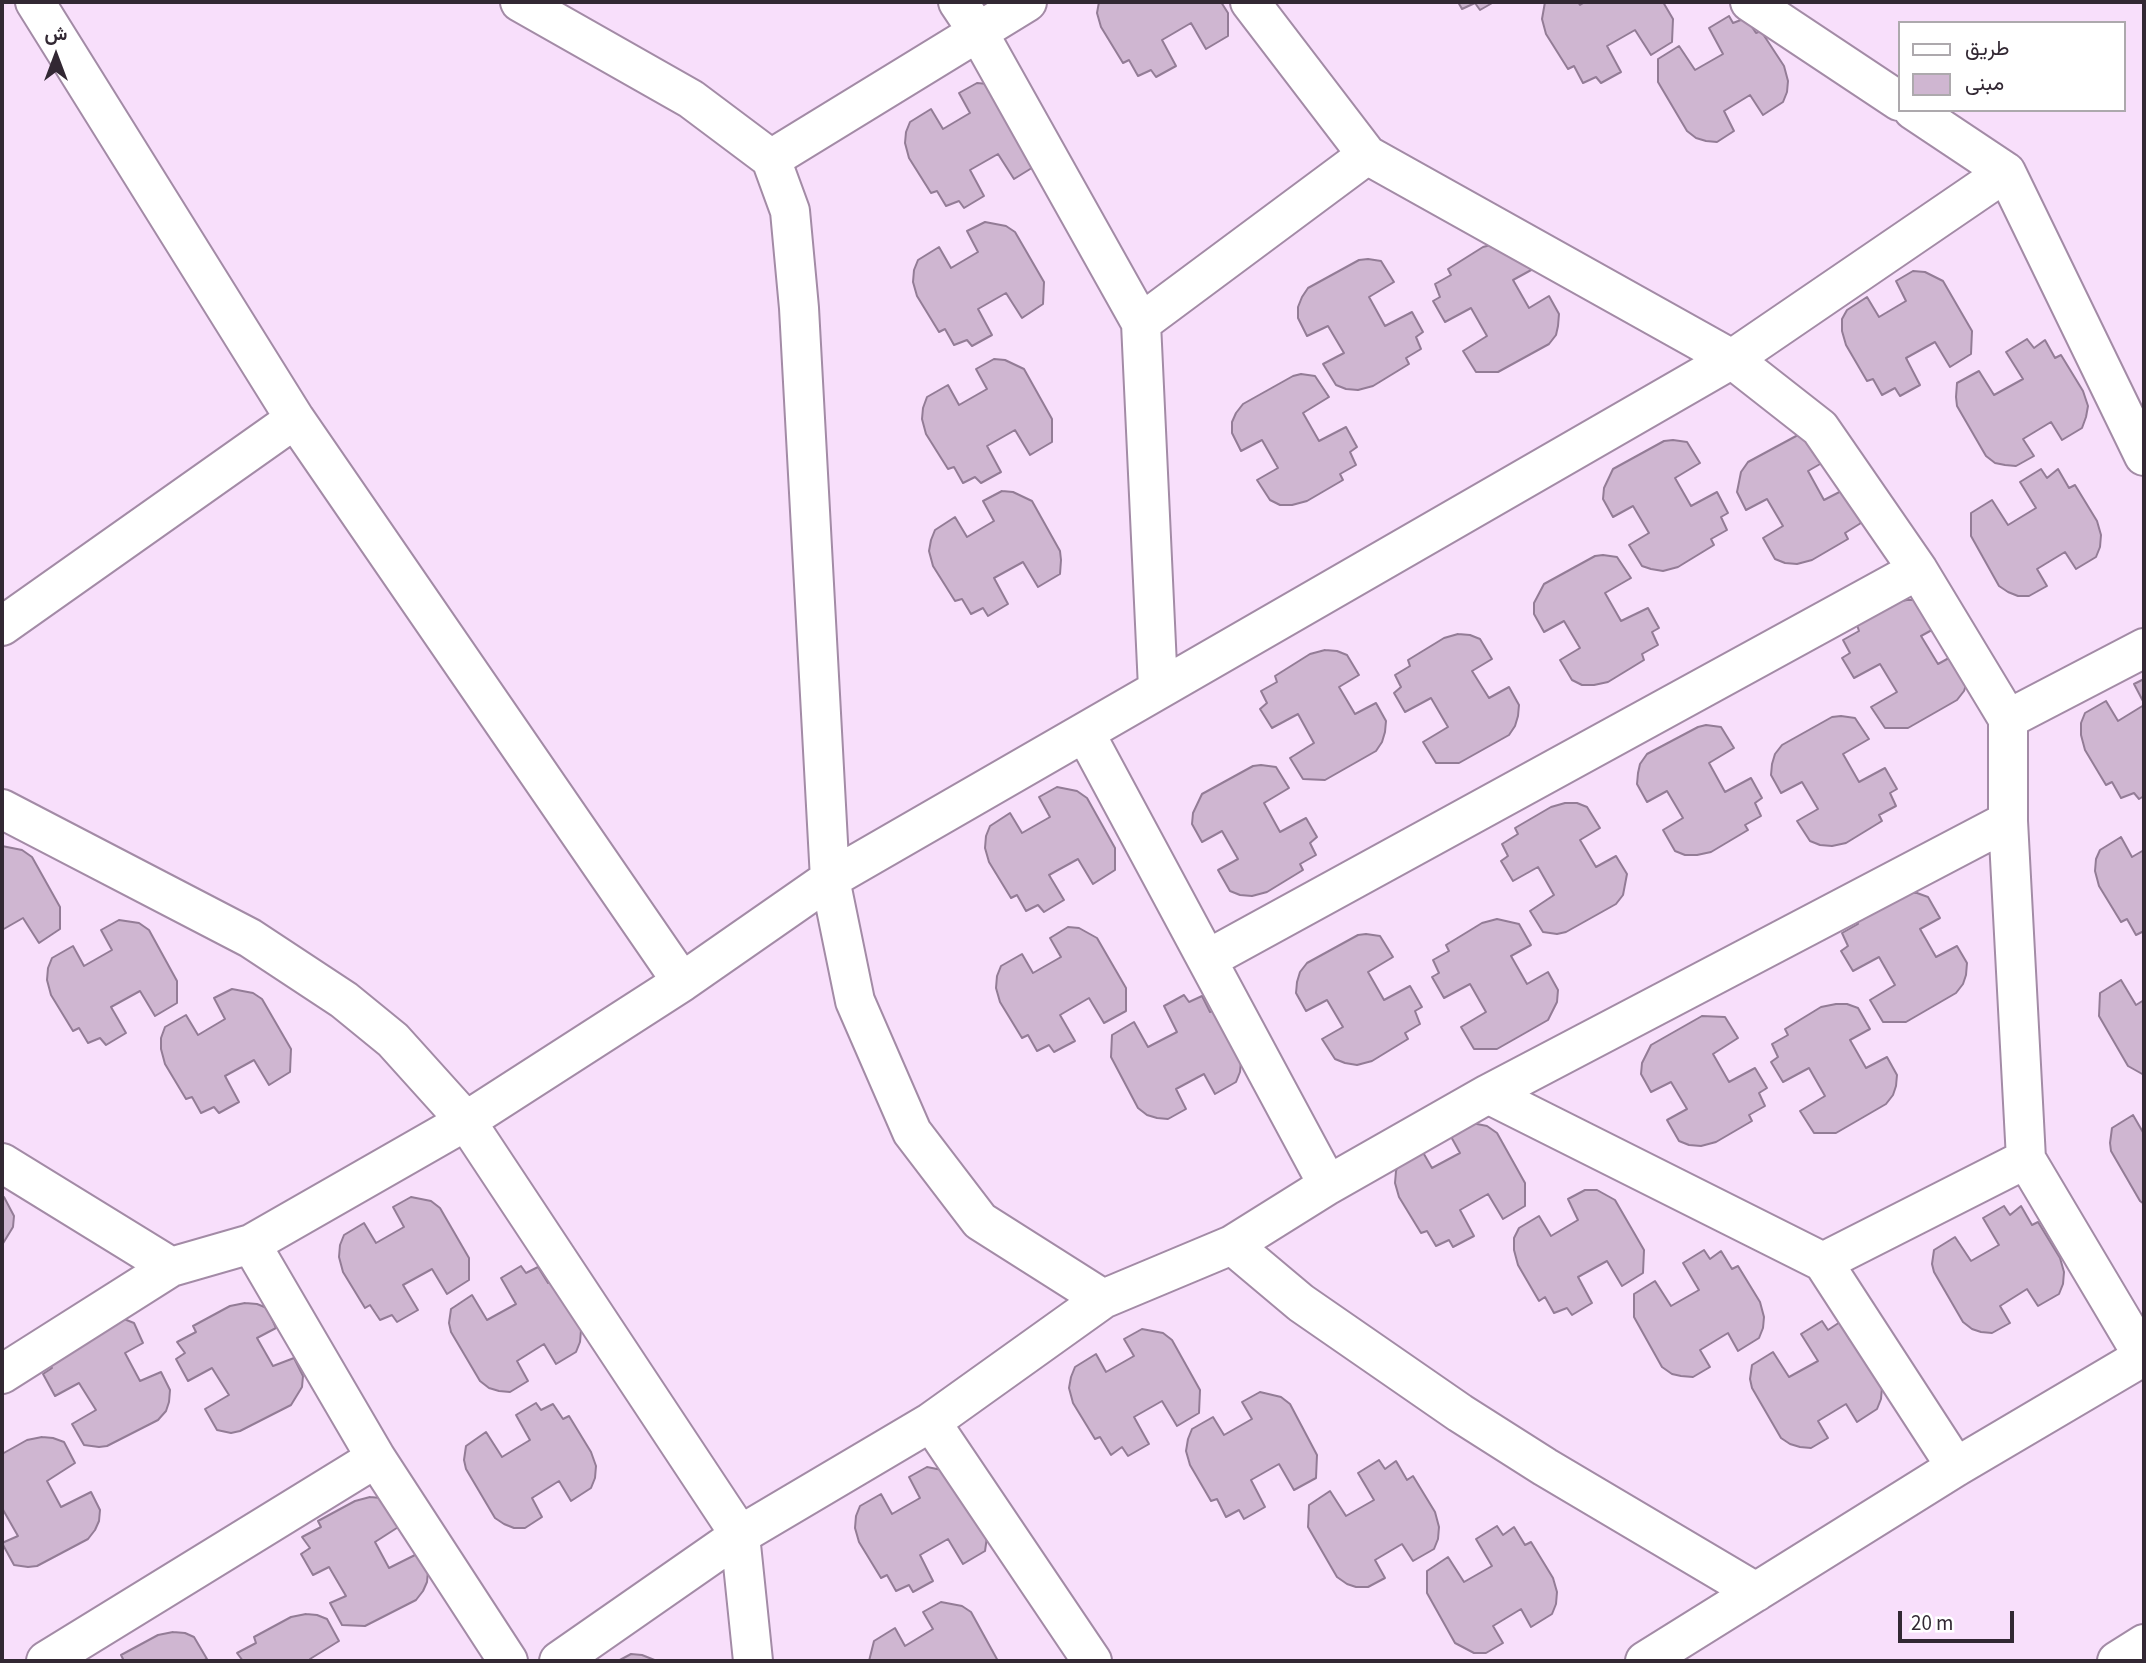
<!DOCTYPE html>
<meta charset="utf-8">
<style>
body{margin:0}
#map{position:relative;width:2146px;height:1663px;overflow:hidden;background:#f8dffb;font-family:"Source Sans 3",Vazirmatn,sans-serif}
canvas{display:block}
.frame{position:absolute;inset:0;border:4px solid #322833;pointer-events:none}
.legend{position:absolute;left:1898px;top:21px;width:228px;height:91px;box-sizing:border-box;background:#fff;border:2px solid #ada9ad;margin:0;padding:9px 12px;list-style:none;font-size:21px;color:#322833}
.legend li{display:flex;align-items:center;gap:14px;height:35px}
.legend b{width:35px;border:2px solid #ada9ad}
.north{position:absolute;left:21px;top:21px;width:70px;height:70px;-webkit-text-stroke:5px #fff;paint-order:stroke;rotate:0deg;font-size:19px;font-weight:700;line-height:28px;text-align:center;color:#322833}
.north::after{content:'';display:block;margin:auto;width:24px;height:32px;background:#322833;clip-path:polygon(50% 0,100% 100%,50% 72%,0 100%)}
.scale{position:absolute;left:1898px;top:1611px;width:116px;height:32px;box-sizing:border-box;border:4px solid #322833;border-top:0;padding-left:9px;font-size:21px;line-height:24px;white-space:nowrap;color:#322833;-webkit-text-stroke:5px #fff;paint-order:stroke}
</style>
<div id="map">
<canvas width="2146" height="1663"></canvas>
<div class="frame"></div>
<ul class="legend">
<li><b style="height:9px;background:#fff"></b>طريق</li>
<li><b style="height:19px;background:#cfb6d1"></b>مبنى</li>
</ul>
<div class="north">ش</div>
<div class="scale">20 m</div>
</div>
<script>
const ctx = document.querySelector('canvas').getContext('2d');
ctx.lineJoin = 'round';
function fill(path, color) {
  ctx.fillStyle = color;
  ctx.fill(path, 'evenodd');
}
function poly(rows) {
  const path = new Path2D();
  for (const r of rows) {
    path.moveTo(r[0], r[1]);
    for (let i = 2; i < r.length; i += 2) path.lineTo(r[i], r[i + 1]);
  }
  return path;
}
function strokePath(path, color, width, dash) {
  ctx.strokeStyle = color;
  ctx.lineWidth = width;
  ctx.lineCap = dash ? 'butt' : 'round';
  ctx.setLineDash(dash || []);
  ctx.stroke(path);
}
const building = poly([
 [1099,2,1221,2,1228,13,1228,36,1206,49,1191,23,1162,40,1176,66,1156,77,1151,70,1138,76,1129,60,1123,63,1101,27,1097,13,1099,2],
 [1458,2,1494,2,1480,10,1475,3,1462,9,1458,2],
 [1545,2,1578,2,1580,5,1585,2,1663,2,1673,19,1672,42,1651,55,1635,30,1607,46,1621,72,1601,83,1596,77,1583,83,1574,66,1568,69,1546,34,1542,19,1545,2],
 [1729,16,1733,23,1746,18,1756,33,1761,31,1784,66,1788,81,1787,92,1783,102,1763,115,1750,95,1724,111,1734,131,1717,142,1706,141,1696,138,1687,131,1658,82,1658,59,1679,46,1695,70,1723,54,1709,28,1729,16],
 [977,83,988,84,1035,166,1014,179,998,154,970,170,984,196,964,208,959,201,946,206,937,191,931,193,909,158,905,143,906,132,910,122,931,109,943,129,970,113,959,93,977,83],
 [985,222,1006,226,1015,232,1044,282,1043,304,1022,318,1006,293,978,309,992,335,972,346,967,340,954,345,945,329,939,332,917,296,913,282,914,270,918,260,939,247,951,268,978,252,967,231,985,222],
 [1498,243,1533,269,1513,280,1529,308,1549,296,1559,314,1558,326,1556,335,1549,344,1498,372,1476,372,1463,351,1487,336,1471,308,1445,322,1433,301,1440,297,1435,284,1451,275,1448,269,1483,247,1498,243],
 [1368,259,1381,261,1394,282,1369,297,1385,326,1412,312,1423,332,1416,337,1421,349,1406,358,1409,364,1373,386,1358,390,1346,389,1336,385,1323,364,1344,353,1328,326,1307,336,1298,318,1298,307,1302,297,1308,288,1359,260,1368,259],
 [1913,271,1925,272,1943,281,1972,331,1971,354,1950,367,1935,342,1906,358,1920,385,1900,396,1895,388,1882,395,1873,379,1867,381,1846,345,1842,331,1842,319,1847,310,1867,297,1879,317,1906,301,1896,281,1913,271],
 [2027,339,2034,348,2045,340,2055,358,2061,355,2083,391,2088,406,2086,417,2082,428,2062,440,2051,422,2023,439,2034,456,2016,466,2005,465,1995,463,1986,456,1957,406,1956,397,1957,383,1979,371,1994,395,2023,379,2006,352,2027,339],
 [994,359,1005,360,1024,369,1052,419,1052,442,1030,455,1015,430,987,446,1001,472,981,483,975,477,963,483,954,467,948,469,926,434,922,419,923,408,927,397,948,385,959,405,987,389,976,369,994,359],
 [1301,374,1315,376,1329,397,1303,413,1319,441,1346,427,1357,447,1350,452,1356,465,1340,474,1343,480,1307,501,1292,505,1280,505,1270,500,1257,480,1278,468,1262,440,1241,451,1232,433,1232,422,1236,413,1243,404,1293,376,1301,374],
 [1798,435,1834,456,1808,471,1824,500,1851,486,1855,511,1861,523,1845,533,1848,539,1812,560,1797,564,1785,563,1775,559,1763,538,1783,526,1767,499,1746,510,1737,492,1741,472,1748,462,1798,435],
 [1673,440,1687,442,1700,463,1675,478,1691,506,1717,492,1728,513,1721,517,1727,530,1711,539,1714,545,1678,567,1663,571,1651,569,1642,566,1629,545,1649,533,1633,506,1613,517,1603,499,1604,488,1613,469,1664,441,1673,440],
 [2041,469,2047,478,2058,469,2069,488,2075,485,2097,521,2101,535,2100,547,2096,557,2076,569,2065,552,2037,569,2047,586,2029,596,2018,596,2008,592,1999,586,1971,536,1971,513,1992,500,2008,525,2036,508,2020,482,2041,469],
 [1002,491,1013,492,1032,501,1060,551,1061,560,1060,574,1038,587,1023,562,994,578,1008,604,988,616,983,608,971,614,962,599,955,601,933,566,929,551,931,540,935,530,955,517,967,537,994,521,983,501,1002,491],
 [1603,555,1617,557,1631,578,1605,593,1621,621,1648,608,1659,628,1652,632,1658,645,1642,654,1644,660,1608,682,1594,685,1582,685,1572,680,1560,660,1580,648,1564,621,1544,632,1534,614,1534,603,1544,584,1595,556,1603,555],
 [1907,600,1919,600,1941,625,1921,636,1938,664,1958,653,1967,682,1964,691,1957,700,1908,728,1885,728,1871,707,1897,692,1880,664,1854,678,1842,658,1850,653,1843,640,1859,631,1857,625,1893,603,1907,600],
 [1458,634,1470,635,1480,639,1492,659,1472,671,1489,698,1509,687,1519,705,1518,716,1515,726,1509,735,1459,763,1436,763,1423,742,1448,727,1431,698,1405,712,1394,693,1401,687,1395,675,1410,666,1408,660,1444,638,1458,634],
 [1325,650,1337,651,1347,655,1359,675,1339,687,1355,714,1376,703,1386,721,1385,732,1382,742,1376,751,1325,780,1303,779,1290,758,1314,743,1298,714,1272,728,1260,709,1267,703,1261,691,1277,682,1275,676,1310,654,1325,650],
 [2144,679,2144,703,2134,684,2144,679],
 [2106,701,2118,721,2144,705,2144,796,2139,799,2134,793,2121,798,2112,782,2106,785,2085,750,2081,735,2081,723,2085,713,2106,701],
 [1841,716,1855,718,1869,739,1843,754,1859,782,1885,768,1897,789,1890,793,1896,806,1879,815,1882,821,1846,843,1832,846,1820,845,1810,841,1797,821,1818,809,1802,782,1781,793,1771,775,1772,764,1775,754,1782,745,1832,717,1841,716],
 [1706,725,1721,727,1734,748,1709,763,1725,792,1751,778,1762,798,1755,803,1761,816,1745,825,1748,830,1711,852,1697,855,1685,855,1675,851,1663,830,1683,818,1667,791,1647,802,1637,784,1638,773,1640,764,1647,754,1698,727,1706,725],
 [1261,765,1276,767,1289,788,1264,803,1280,832,1306,818,1317,837,1310,843,1316,855,1300,864,1303,870,1267,892,1252,896,1240,895,1230,891,1218,870,1238,859,1222,831,1202,842,1192,824,1193,813,1202,794,1253,766,1261,765],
 [1057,787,1077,791,1087,798,1115,848,1115,870,1093,884,1078,859,1049,875,1064,900,1044,912,1038,905,1026,911,1017,895,1011,898,989,862,985,848,986,836,990,826,1010,813,1022,833,1050,817,1039,797,1057,787],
 [1565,803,1577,803,1587,807,1600,828,1580,840,1596,867,1616,856,1627,874,1623,895,1616,904,1566,932,1557,934,1543,932,1530,911,1554,895,1538,867,1513,881,1501,861,1508,856,1502,844,1518,834,1515,828,1551,807,1565,803],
 [2121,837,2132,857,2144,850,2144,931,2136,935,2127,919,2121,922,2099,886,2095,871,2096,859,2100,850,2121,837],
 [2,846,22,850,32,857,60,907,60,929,39,943,23,918,2,930,2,846],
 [1906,893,1917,893,1928,897,1940,918,1920,929,1936,957,1957,946,1967,963,1966,975,1963,984,1956,993,1906,1022,1883,1022,1870,1000,1895,985,1879,957,1853,971,1841,951,1848,946,1842,933,1858,924,1855,918,1906,893],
 [1497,919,1519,924,1531,945,1511,956,1527,984,1548,972,1558,990,1557,1002,1548,1020,1497,1049,1474,1049,1461,1027,1486,1012,1470,984,1444,998,1432,977,1439,973,1433,960,1449,951,1446,945,1482,923,1497,919],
 [119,920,139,923,149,930,177,981,177,1003,155,1016,140,991,111,1007,126,1033,106,1045,100,1038,88,1043,79,1028,73,1031,51,995,47,980,48,968,52,958,73,946,84,966,112,950,101,930,119,920],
 [1068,927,1079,928,1097,938,1126,988,1126,1011,1104,1023,1089,998,1060,1015,1075,1041,1054,1052,1049,1045,1037,1051,1028,1035,1022,1038,1000,1002,996,988,997,976,1001,966,1022,954,1033,973,1061,957,1050,938,1068,927],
 [1366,934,1380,936,1393,957,1368,972,1384,1000,1410,986,1422,1007,1415,1011,1420,1024,1405,1033,1408,1039,1372,1061,1357,1065,1345,1063,1335,1059,1322,1039,1343,1027,1327,1000,1306,1011,1296,993,1297,982,1300,972,1307,963,1358,935,1366,934],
 [2121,980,2136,1005,2144,1000,2144,1075,2128,1066,2099,1016,2100,993,2121,980],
 [232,989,253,993,262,999,291,1049,290,1072,269,1085,254,1060,225,1076,239,1102,219,1113,214,1107,201,1113,192,1097,186,1099,165,1064,161,1049,161,1038,165,1027,186,1015,198,1035,225,1019,214,998,232,989],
 [1184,995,1189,1002,1202,996,1210,1012,1217,1009,1241,1061,1240,1072,1236,1082,1215,1094,1204,1074,1176,1089,1186,1109,1168,1119,1157,1118,1147,1115,1138,1108,1111,1057,1112,1035,1134,1022,1148,1047,1177,1032,1164,1006,1184,995],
 [1836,1004,1847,1004,1858,1008,1870,1029,1850,1040,1866,1068,1887,1057,1897,1075,1896,1086,1893,1095,1886,1104,1836,1133,1814,1133,1800,1111,1825,1096,1809,1068,1783,1082,1771,1062,1778,1057,1772,1044,1788,1035,1785,1029,1821,1007,1836,1004],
 [1702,1016,1725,1017,1738,1038,1713,1054,1729,1082,1755,1068,1767,1088,1759,1093,1765,1106,1749,1115,1752,1121,1716,1142,1701,1146,1689,1145,1679,1141,1667,1120,1687,1109,1671,1082,1651,1092,1641,1074,1642,1063,1651,1045,1702,1016],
 [2133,1115,2144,1134,2144,1204,2140,1201,2111,1151,2110,1143,2112,1128,2133,1115],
 [1467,1122,1487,1126,1497,1133,1525,1183,1525,1206,1503,1219,1488,1194,1460,1210,1474,1236,1453,1247,1449,1240,1436,1246,1427,1231,1421,1233,1399,1197,1395,1183,1396,1171,1400,1161,1421,1149,1432,1168,1460,1153,1449,1133,1467,1122],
 [1585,1190,1597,1190,1615,1200,1644,1250,1643,1273,1622,1286,1607,1261,1578,1277,1592,1303,1572,1315,1567,1308,1554,1313,1545,1297,1539,1301,1518,1265,1514,1250,1514,1238,1519,1228,1539,1216,1551,1236,1578,1220,1568,1199,1585,1190],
 [4,1197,14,1216,13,1227,2,1245,2,1198,4,1197],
 [411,1197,431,1201,440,1208,469,1258,469,1280,447,1294,432,1269,403,1285,418,1310,397,1322,392,1315,380,1320,370,1305,365,1308,343,1272,339,1257,340,1245,344,1235,364,1223,376,1243,404,1227,393,1207,411,1197],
 [2004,1206,2010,1215,2021,1206,2032,1225,2038,1222,2060,1258,2064,1272,2063,1284,2059,1294,2038,1306,2027,1289,2000,1306,2010,1323,1992,1333,1981,1332,1972,1329,1963,1322,1934,1272,1932,1264,1934,1250,1955,1237,1971,1261,1999,1245,1983,1218,2004,1206],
 [1704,1250,1710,1259,1721,1251,1732,1269,1738,1266,1760,1302,1764,1317,1763,1328,1759,1338,1738,1351,1728,1333,1700,1350,1710,1367,1693,1377,1681,1376,1672,1374,1662,1367,1634,1317,1634,1294,1655,1281,1671,1306,1699,1290,1683,1263,1704,1250],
 [521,1266,526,1273,538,1267,548,1283,554,1280,576,1315,581,1330,580,1342,576,1352,556,1364,544,1344,517,1361,528,1381,510,1392,499,1391,489,1388,480,1381,451,1332,449,1323,451,1309,472,1295,487,1320,516,1304,501,1278,521,1266],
 [245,1303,257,1304,267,1308,276,1328,257,1338,273,1366,294,1358,303,1376,302,1387,291,1405,240,1431,231,1433,217,1430,205,1409,229,1395,212,1368,188,1381,176,1359,185,1353,177,1342,196,1332,193,1326,230,1306,245,1303],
 [124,1319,134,1323,143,1343,125,1353,140,1381,161,1372,170,1390,169,1402,166,1411,158,1420,107,1446,99,1447,84,1445,72,1424,96,1410,79,1383,55,1396,43,1374,52,1368,44,1356,124,1319],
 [1822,1321,1828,1330,1840,1322,1850,1340,1856,1337,1882,1387,1881,1399,1877,1409,1857,1422,1846,1404,1818,1421,1828,1438,1811,1448,1800,1447,1790,1444,1781,1438,1752,1388,1750,1379,1752,1365,1773,1352,1789,1377,1818,1361,1801,1334,1822,1321],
 [1142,1329,1163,1333,1172,1340,1200,1390,1199,1413,1177,1426,1162,1401,1134,1417,1149,1444,1128,1456,1122,1447,1111,1455,1100,1437,1095,1439,1073,1403,1069,1388,1071,1377,1075,1367,1096,1354,1106,1372,1134,1356,1124,1339,1142,1329],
 [1260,1392,1281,1397,1290,1404,1317,1455,1316,1478,1294,1490,1279,1464,1251,1480,1265,1507,1244,1519,1239,1510,1226,1517,1217,1499,1211,1501,1190,1465,1186,1451,1188,1439,1192,1429,1213,1417,1224,1435,1252,1419,1242,1402,1260,1392],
 [536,1403,541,1410,553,1404,563,1419,569,1416,591,1452,596,1466,595,1478,591,1488,571,1501,559,1481,532,1498,542,1517,525,1528,514,1528,504,1524,495,1518,466,1469,464,1460,466,1446,486,1432,502,1457,530,1440,516,1415,536,1403],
 [42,1437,53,1438,64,1442,75,1463,47,1481,61,1507,91,1492,100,1510,99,1521,95,1530,88,1539,37,1566,28,1567,14,1565,2,1543,18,1536,2,1508,2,1454,27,1440,42,1437],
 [1379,1460,1385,1469,1396,1461,1407,1480,1413,1476,1435,1512,1439,1527,1438,1539,1434,1549,1413,1561,1402,1544,1375,1560,1385,1578,1368,1587,1356,1587,1347,1584,1337,1577,1308,1527,1309,1505,1330,1491,1346,1516,1374,1500,1358,1473,1379,1460],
 [927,1467,947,1471,987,1537,985,1551,963,1564,948,1539,920,1555,933,1581,913,1592,909,1585,896,1591,887,1575,881,1578,859,1542,855,1528,856,1516,860,1506,881,1494,892,1514,920,1498,909,1477,927,1467],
 [370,1497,381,1498,403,1524,375,1542,389,1568,419,1553,428,1571,427,1582,423,1591,416,1600,365,1626,342,1625,330,1603,346,1596,329,1567,313,1575,301,1554,310,1548,302,1537,321,1527,318,1521,355,1501,370,1497],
 [1497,1526,1503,1535,1514,1527,1525,1545,1531,1542,1553,1578,1557,1592,1556,1604,1552,1614,1531,1627,1521,1609,1493,1626,1503,1643,1486,1653,1474,1653,1455,1643,1427,1593,1427,1571,1448,1557,1464,1582,1492,1566,1476,1539,1497,1526],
 [941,1602,962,1606,971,1612,998,1661,869,1661,874,1641,895,1628,905,1646,933,1629,923,1612,941,1602],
 [306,1614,317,1615,327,1619,339,1641,310,1659,312,1661,243,1661,237,1653,256,1643,254,1637,291,1617,306,1614],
 [173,1632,185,1633,194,1637,207,1659,202,1661,124,1661,121,1655,158,1635,173,1632],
 [631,1654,642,1655,657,1661,618,1661,631,1654]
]);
const minor = poly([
 [35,2,295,419,682,982,830,879,1732,359,2006,172],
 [520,2,691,99,771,159,790,211,799,308,830,879,855,1001,912,1132,980,1221,1103,1299],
 [958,2,978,32,1141,323,1367,155,1250,2],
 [1750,2,1899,101],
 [1913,110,2006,172,2144,456],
 [1367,155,1732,359,1820,428,1918,570,2008,719,2008,821,2026,1159,1823,1262],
 [771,159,1027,2],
 [1141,323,1158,688],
 [2,626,295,419],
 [2008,719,2144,648],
 [1085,733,1328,1185],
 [2,809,250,938,344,1000,393,1040,466,1121,740,1535,753,1661],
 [1208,959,1918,570],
 [1488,1094,1823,1262,1956,1467],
 [2026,1159,2143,1356],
 [2,1163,171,1267],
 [251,1244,376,1458,508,1661],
 [1232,1245,1301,1303,1460,1413,1545,1467,1756,1592],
 [2,1374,171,1267,251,1244,466,1121,682,982],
 [931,1422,1092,1661],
 [46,1661,376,1458],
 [559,1661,740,1535,931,1422,1103,1299,1232,1245,1328,1185,1488,1094,2008,821],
 [1645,1661,1956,1467,2144,1356],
 [2117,1661,2144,1644]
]);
fill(building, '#cfb6d1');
strokePath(building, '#937c96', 2);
strokePath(minor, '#a38ba6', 42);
strokePath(minor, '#fff', 38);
</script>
